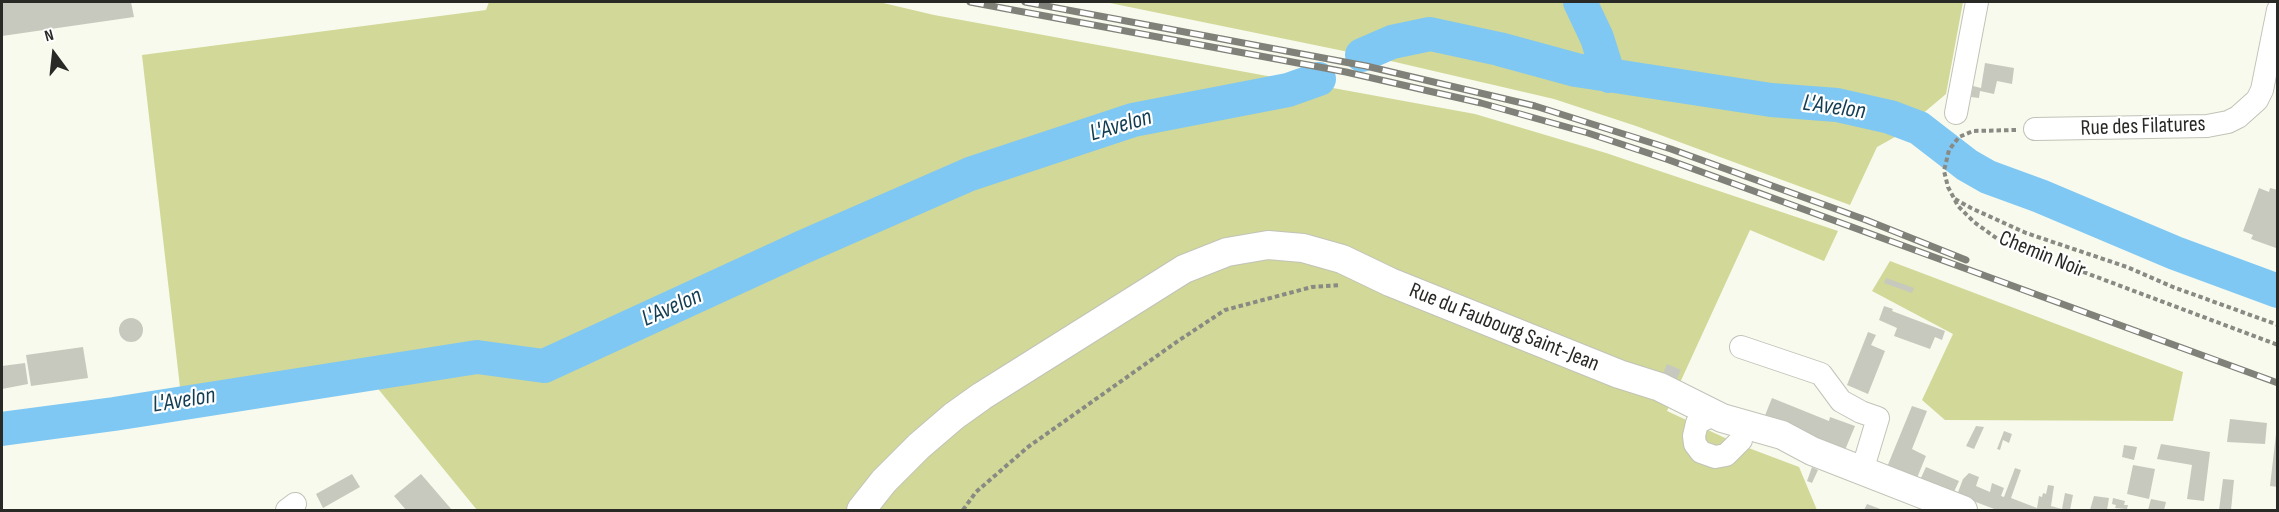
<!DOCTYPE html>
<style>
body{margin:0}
#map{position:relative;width:2279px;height:512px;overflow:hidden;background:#f8faee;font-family:"Sofia Sans Condensed",sans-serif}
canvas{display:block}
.frame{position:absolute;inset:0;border:3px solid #292a26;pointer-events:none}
.north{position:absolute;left:24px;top:24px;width:60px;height:60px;-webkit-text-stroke:4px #fff;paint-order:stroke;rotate:345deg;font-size:16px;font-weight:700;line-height:24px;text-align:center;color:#292a26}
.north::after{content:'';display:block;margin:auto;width:21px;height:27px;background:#292a26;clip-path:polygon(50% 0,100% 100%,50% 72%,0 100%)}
</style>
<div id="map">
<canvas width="2279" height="512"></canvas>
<div class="frame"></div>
<div class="north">N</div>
</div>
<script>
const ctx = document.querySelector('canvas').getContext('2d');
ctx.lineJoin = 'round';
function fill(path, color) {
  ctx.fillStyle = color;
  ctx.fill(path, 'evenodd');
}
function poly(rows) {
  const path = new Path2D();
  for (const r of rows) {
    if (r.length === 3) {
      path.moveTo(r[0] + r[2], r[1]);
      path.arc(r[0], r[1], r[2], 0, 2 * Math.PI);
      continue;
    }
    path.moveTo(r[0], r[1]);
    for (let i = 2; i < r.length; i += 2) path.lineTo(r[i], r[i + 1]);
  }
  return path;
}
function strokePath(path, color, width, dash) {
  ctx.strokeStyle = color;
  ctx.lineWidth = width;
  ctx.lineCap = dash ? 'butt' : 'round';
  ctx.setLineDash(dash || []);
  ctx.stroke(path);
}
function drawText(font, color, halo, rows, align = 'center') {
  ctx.font = font + ' "Sofia Sans Condensed",sans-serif';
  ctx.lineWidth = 4.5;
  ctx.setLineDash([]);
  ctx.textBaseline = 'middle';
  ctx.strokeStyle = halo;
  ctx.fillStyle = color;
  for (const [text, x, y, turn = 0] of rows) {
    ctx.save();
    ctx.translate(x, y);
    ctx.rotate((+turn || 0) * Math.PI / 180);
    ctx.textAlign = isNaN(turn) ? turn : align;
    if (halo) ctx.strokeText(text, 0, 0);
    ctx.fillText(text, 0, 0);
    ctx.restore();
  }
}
const green = poly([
 [489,2,879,2,934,15,1475,114,1606,153,1838,231,1824,261,1750,230,1667,411,1738,444,1799,467,1817,510,477,510,366,374,181,396,142,55,486,10],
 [1105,2,1963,2,1946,94,1895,137,1877,147,1850,205,1636,126,1554,99,1378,58],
 [1890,261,2183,372,2173,421,1945,420,1922,400,1953,334,1872,291]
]);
const river = poly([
 [1580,2,1597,38,1609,76],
 [1362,55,1392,42,1430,34,1499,49,1576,70,1771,100,1837,105,1890,117,1919,128,1967,165,1988,177,2040,196,2175,253,2278,291],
 [2,429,114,414,477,357,544,366,803,247,970,174,1133,120,1288,90,1319,79]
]);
const building = poly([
 [2,2,131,2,134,17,2,36],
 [1985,63,2014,68,2012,84,1997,81,1994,94,1980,91,1979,98,1971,97,1973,86,1981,88],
 [2259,188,2269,192,2270,188,2278,190,2278,243,2276,248,2251,239,2253,235,2243,231],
 [1886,278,1914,288,1912,293,1884,283],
 [1884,306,1893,309,1892,311,1945,331,1942,340,1935,337,1930,349,1894,336,1897,328,1879,320],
 [131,330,12],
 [1868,332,1876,335,1871,345,1885,351,1868,394,1847,385],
 [83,347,88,378,31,386,26,355],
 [25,363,28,384,2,389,2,366],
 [1667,364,1681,370,1675,383,1661,378],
 [1772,398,1829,421,1830,417,1855,426,1845,450,1764,418],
 [1912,406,1927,411,1912,449,1926,456,1917,478,1887,467],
 [2230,419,2267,423,2265,444,2227,442],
 [1976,426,1984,427,1974,449,1966,446],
 [2004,431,2012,434,2009,443,2003,440,2000,450,1997,449],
 [2276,434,2278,434,2278,487,2270,486],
 [2161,444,2210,452,2204,501,2187,499,2192,465,2157,459],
 [2124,445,2137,447,2134,460,2122,457],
 [2133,465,2155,469,2149,499,2127,494],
 [1812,467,1818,470,1812,483,1807,481],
 [1926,467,1959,481,1953,494,1920,480],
 [2015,468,2021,470,2011,498,2037,508,2039,496,2042,497,2043,493,2046,494,2048,485,2054,486,2051,506,2062,509,2065,493,2073,495,2070,510,1997,510,1957,495,1963,479,1969,473,1979,477,1976,486,1990,492,1992,483,2004,488,2001,496,2004,497],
 [352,474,360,487,323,508,316,494],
 [421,474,452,510,406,510,394,496],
 [2223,479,2234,480,2231,510,2219,510],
 [2094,496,2109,498,2107,510,2090,510],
 [2113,498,2125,501,2124,505,2128,505,2127,509,2115,508,2116,505,2112,504],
 [2151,499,2166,502,2164,510,2148,510],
 [1867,504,1883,510,1864,510]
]);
const path = poly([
 [2016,130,1973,131,1959,137,1949,150,1944,171,1948,187,1958,206,1974,222,1999,240,2014,246,2278,345],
 [1955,199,1971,208,2026,233,2127,267,2173,287,2278,325],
 [963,510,976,492,1028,447,1178,341,1225,310,1312,287,1341,285]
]);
const minor = poly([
 [1956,113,1977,2],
 [2035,129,2207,126,2228,122,2238,117,2257,100,2262,90,2278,10],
 [1741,347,1821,374,1841,401,1861,412,1878,418,1862,471],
 [1718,416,1709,417,1697,423,1694,436,1695,444,1701,452,1715,457,1726,455,1741,440],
 [287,510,295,504]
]);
const major = poly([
 [861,510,884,481,919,446,954,416,982,396,1184,269,1227,252,1268,245,1303,248,1342,259,1390,282,1619,374,1660,387,1722,418,1782,435,1812,451,1963,510]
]);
const rail = poly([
 [970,2,1346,72,1481,103,1588,133,1669,160,2278,383],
 [1025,2,1366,66,1535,106,1671,149,1866,220,1966,260]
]);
const streetNames = [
 ["Rue des Filatures",2143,127,-2],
 ["Chemin Noir",2042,255,22],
 ["Rue du Faubourg Saint-Jean",1504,328,22]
];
const waterNames = [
 ["L'Avelon",1834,108,8],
 ["L'Avelon",1121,126,-16],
 ["L'Avelon",672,308,-24],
 ["L'Avelon",184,401,-9]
];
fill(green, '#d2d897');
strokePath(river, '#7fc8f3', 34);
fill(building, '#c8c9be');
strokePath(minor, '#c2c3b8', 24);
strokePath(major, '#c2c3b8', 30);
strokePath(path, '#898a83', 4, [4.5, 3]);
strokePath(minor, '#fff', 22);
strokePath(major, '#fff', 28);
strokePath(rail, '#80827a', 7);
strokePath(rail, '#fff', 4.5, [14]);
drawText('22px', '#292a26', '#fff', streetNames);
drawText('italic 24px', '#123d52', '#fff', waterNames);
</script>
